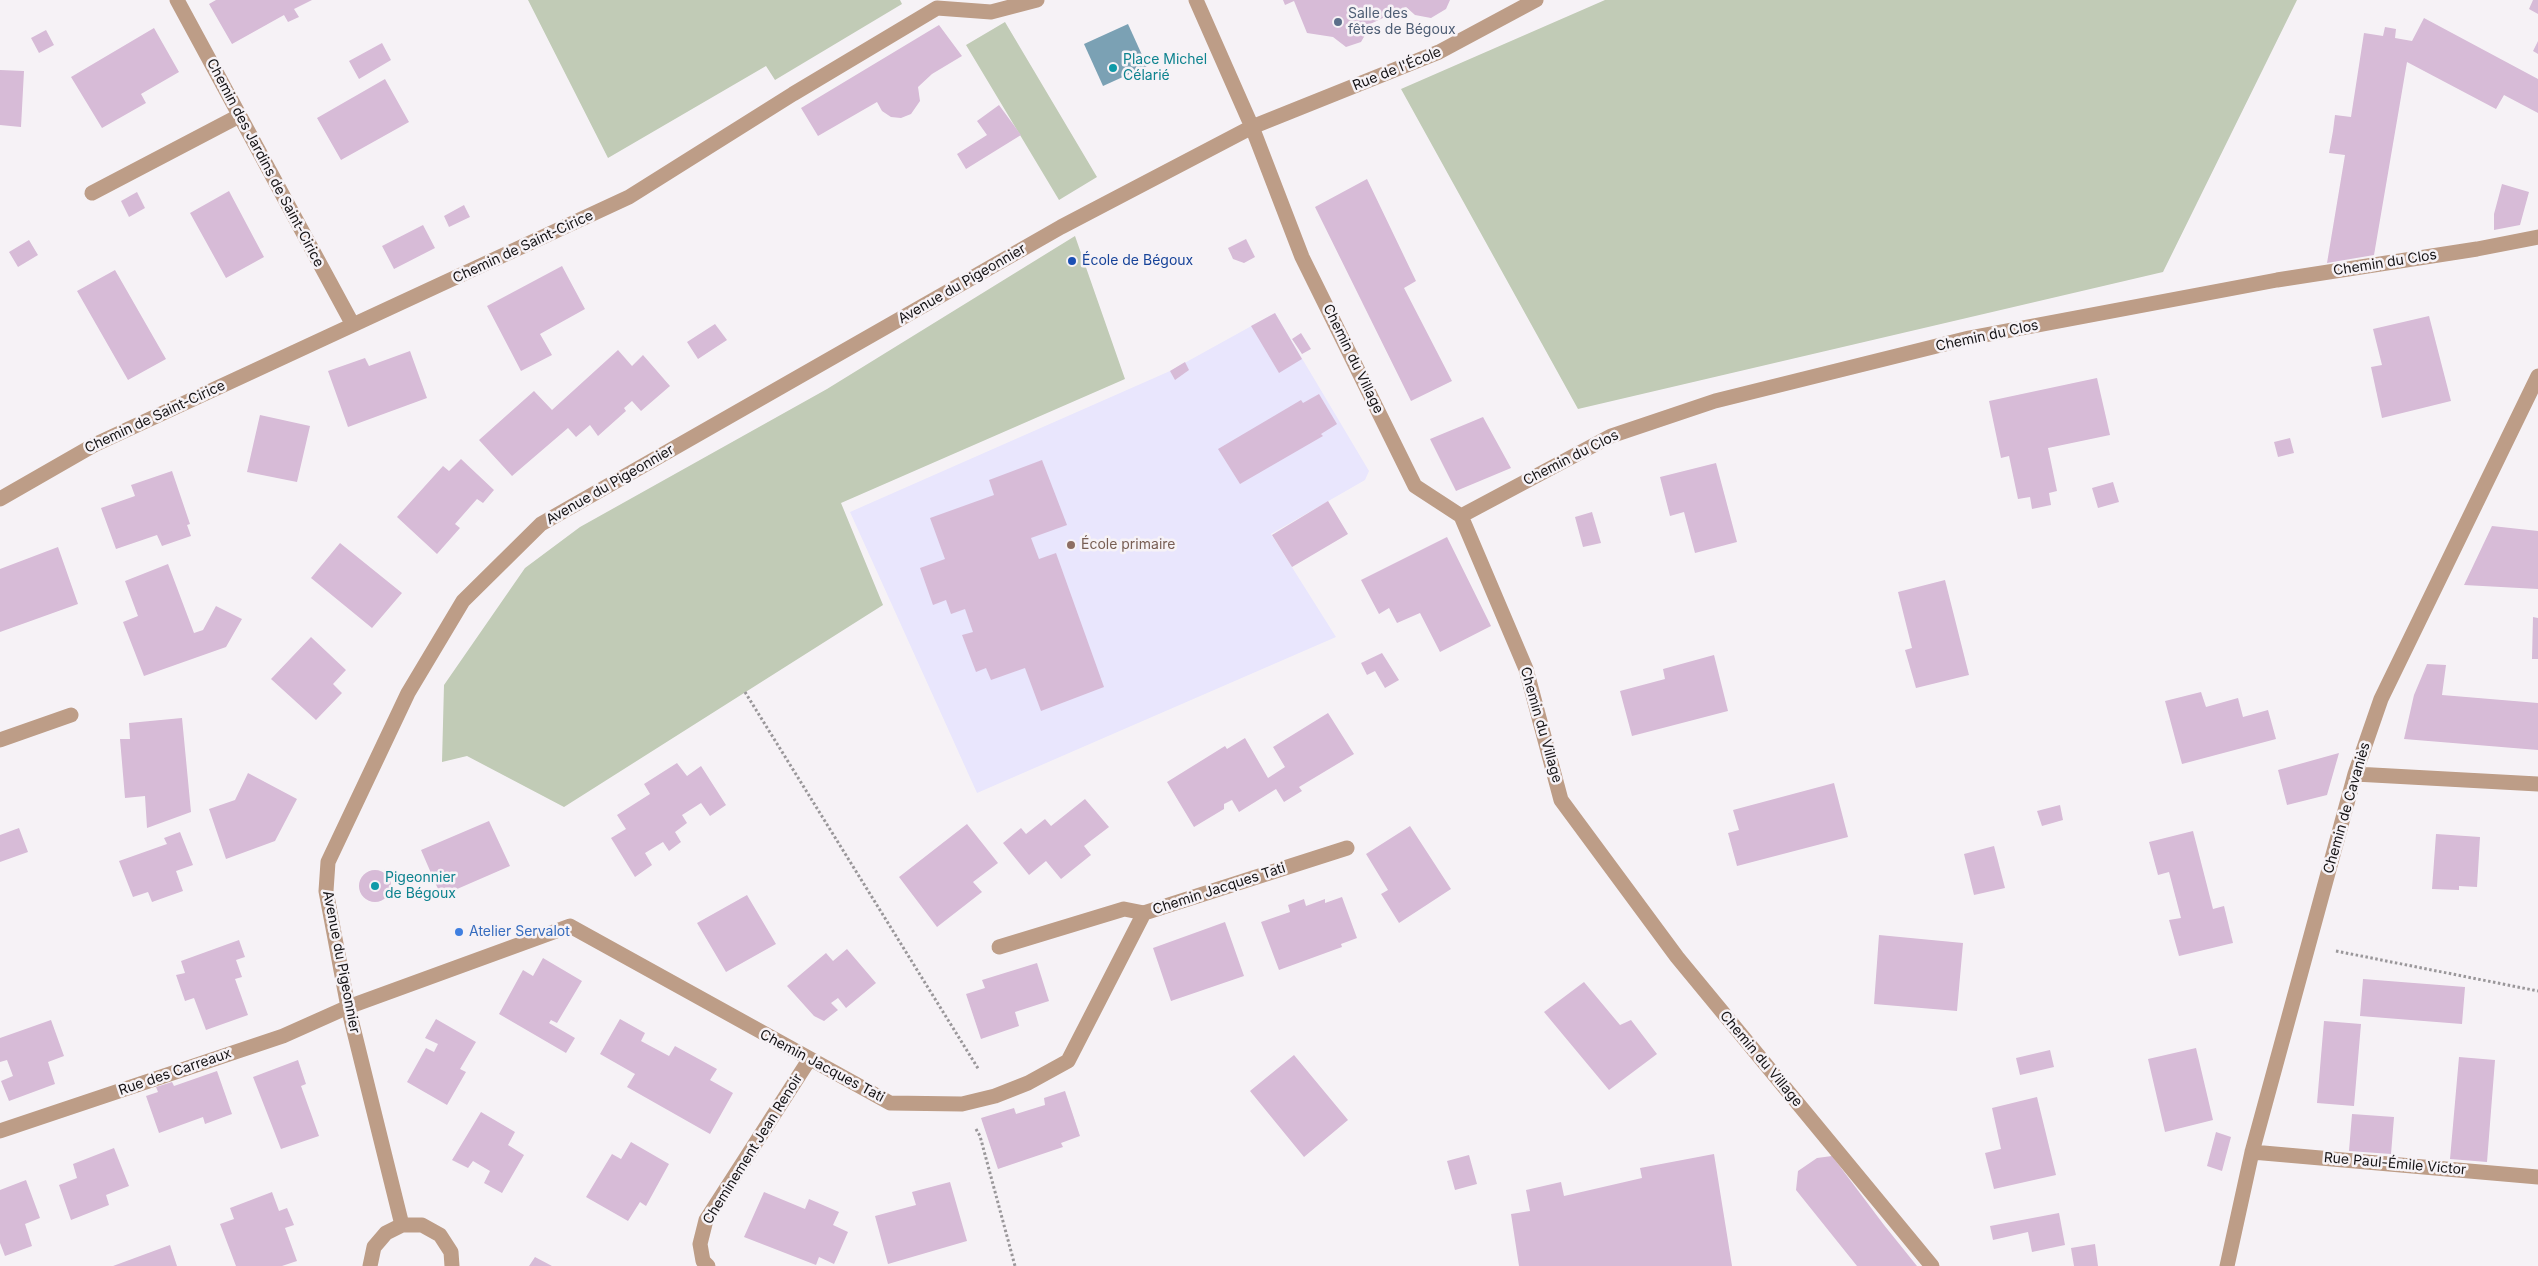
<!DOCTYPE html>
<meta charset="utf-8">
<style>
body{margin:0}
canvas{display:block;background:#f6f2f6}
</style>
<canvas width="2538" height="1266"></canvas>
<script>
const ctx = document.querySelector('canvas').getContext('2d');
ctx.lineJoin = 'round';
function fill(path, color) {
  ctx.fillStyle = color;
  ctx.fill(path, 'evenodd');
}
function poly(rows) {
  const path = new Path2D();
  for (const r of rows) {
    if (r.length === 3) {
      path.moveTo(r[0] + r[2], r[1]);
      path.arc(r[0], r[1], r[2], 0, 2 * Math.PI);
      continue;
    }
    path.moveTo(r[0], r[1]);
    for (let i = 2; i < r.length; i += 2) path.lineTo(r[i], r[i + 1]);
  }
  return path;
}
function strokePath(path, color, width, dash) {
  ctx.strokeStyle = color;
  ctx.lineWidth = width;
  ctx.lineCap = dash ? 'butt' : 'round';
  ctx.setLineDash(dash || []);
  ctx.stroke(path);
}
function drawText(font, color, halo, rows, align = 'center') {
  ctx.font = font + ' Inter,sans-serif';
  ctx.lineWidth = 5;
  ctx.setLineDash([]);
  ctx.textBaseline = 'middle';
  ctx.strokeStyle = halo;
  ctx.fillStyle = color;
  for (const [text, x, y, turn = 0] of rows) {
    ctx.save();
    ctx.translate(x, y);
    ctx.rotate((+turn || 0) * Math.PI / 180);
    ctx.textAlign = isNaN(turn) ? turn : align;
    if (halo) ctx.strokeText(text, 0, 0);
    ctx.fillText(text, 0, 0);
    ctx.restore();
  }
}
const education = poly([
 [1275,313,1369,471,1365,480,1271,534,1336,637,977,793,850,512,1170,371]
]);
const green = poly([
 [528,0,900,0,902,4,775,80,766,66,608,158],
 [1605,0,2297,0,2163,272,1578,409,1401,89],
 [1005,22,1097,177,1059,200,966,45],
 [1075,236,1125,379,841,503,883,605,564,807,467,756,442,762,444,685,525,568,580,527,827,389]
]);
const water = poly([
 [1128,24,1147,66,1103,86,1084,44]
]);
const building = poly([
 [216,0,312,0,294,9,299,17,288,22,284,15,232,44,209,4],
 [1283,0,1450,0,1446,9,1431,18,1415,15,1406,7,1366,26,1365,35,1361,42,1346,47,1333,37,1307,33,1294,1,1285,5],
 [2533,0,2538,0,2538,14,2529,9],
 [2424,18,2538,79,2538,113,2504,95,2496,109,2407,62,2374,255,2327,263,2345,155,2329,153,2333,131,2335,115,2351,117,2364,33,2383,36,2385,27,2396,29,2395,38,2412,41],
 [939,25,962,56,932,74,918,87,920,101,911,114,901,118,891,117,882,111,877,102,818,136,801,108],
 [154,28,179,72,141,94,146,103,102,128,71,77],
 [46,30,54,45,39,53,31,38],
 [2538,41,2538,54,2533,51],
 [382,43,391,60,359,79,349,61],
 [0,70,24,71,21,127,0,125],
 [385,79,409,122,341,160,317,118],
 [999,105,1021,135,966,169,957,154,987,135,977,121],
 [1367,179,1416,281,1404,288,1452,381,1411,401,1315,207],
 [2502,184,2529,192,2520,225,2494,230,2494,214],
 [229,191,264,257,226,278,190,213],
 [137,192,145,208,129,217,121,201],
 [464,205,470,217,449,227,444,216],
 [423,225,435,248,394,269,382,246],
 [1246,239,1255,257,1244,263,1233,259,1228,248],
 [29,240,38,255,18,267,9,252],
 [562,266,585,309,540,334,552,355,521,371,487,306],
 [115,270,166,359,128,380,77,291],
 [1275,313,1302,359,1279,373,1251,326],
 [2429,316,2451,401,2382,418,2371,367,2382,365,2373,329],
 [715,324,727,340,698,359,687,342],
 [1301,333,1311,349,1302,354,1292,339],
 [618,350,632,366,643,355,670,386,641,411,632,401,624,408,626,411,598,436,590,425,576,437,568,428,512,476,479,440,534,391,552,410],
 [410,351,427,398,348,427,328,371,365,358,369,366],
 [1185,362,1189,370,1175,380,1170,371],
 [2097,378,2110,435,2048,448,2057,491,2049,493,2051,505,2032,509,2030,497,2018,499,2009,456,2001,458,1989,401],
 [1319,394,1337,424,1321,434,1323,436,1240,484,1218,449,1301,400,1303,403],
 [260,415,310,426,297,482,247,472],
 [1483,417,1511,468,1456,491,1430,439],
 [2290,438,2294,453,2278,457,2274,442],
 [461,459,494,490,483,503,477,499,455,524,460,528,437,554,397,517,443,466,449,471],
 [1042,460,1067,525,1031,538,1039,559,1056,553,1104,687,1041,711,1025,668,991,680,986,668,976,672,962,635,973,632,965,609,951,614,946,600,933,605,920,568,945,559,930,518,994,495,989,480],
 [1716,463,1737,542,1695,553,1684,512,1670,516,1660,477],
 [172,471,190,524,187,525,191,536,162,546,157,535,116,549,101,508,135,496,131,485],
 [2113,482,2119,502,2098,508,2092,488],
 [1328,501,1348,534,1292,567,1272,535],
 [1592,512,1601,543,1583,547,1575,517],
 [2492,526,2538,531,2538,589,2464,585],
 [1447,537,1491,626,1440,652,1420,613,1397,623,1389,608,1379,614,1361,580],
 [340,543,402,593,372,628,311,578],
 [58,547,78,604,0,632,0,569],
 [168,564,194,633,203,630,216,606,242,619,226,647,144,676,123,622,138,616,125,581],
 [1945,580,1969,675,1916,688,1905,650,1912,648,1898,592],
 [2533,617,2538,618,2538,659,2532,659],
 [311,637,346,670,333,684,342,693,316,720,271,679],
 [1382,653,1399,680,1385,688,1375,671,1367,675,1361,663],
 [1714,655,1728,711,1632,736,1620,691,1665,679,1663,669],
 [2427,664,2446,665,2442,695,2538,703,2538,750,2404,739,2414,695],
 [2201,692,2206,707,2238,698,2243,717,2268,710,2276,739,2182,764,2165,701],
 [1328,713,1354,754,1299,787,1302,791,1284,802,1276,789,1239,812,1232,800,1224,804,1224,809,1194,827,1167,782,1225,746,1227,749,1245,738,1268,778,1285,767,1273,747],
 [182,718,191,812,147,828,145,796,125,798,120,739,130,739,129,723],
 [2339,753,2327,795,2287,805,2278,770],
 [677,763,687,776,701,766,726,805,710,816,701,803,682,815,687,823,675,832,681,842,669,851,663,842,645,853,652,865,635,877,611,838,626,829,617,815,650,794,644,784],
 [248,773,297,799,275,841,226,859,209,809,235,800],
 [1834,783,1848,837,1737,866,1728,833,1739,830,1733,810],
 [1085,799,1109,827,1084,846,1091,855,1061,879,1046,861,1029,875,1003,843,1021,828,1026,834,1045,819,1051,826],
 [2060,805,2063,820,2042,826,2037,811],
 [489,821,510,866,441,896,421,850],
 [967,824,998,863,973,882,982,892,937,927,899,877],
 [1410,826,1451,889,1399,923,1381,894,1388,890,1366,854],
 [19,828,28,852,0,862,0,835],
 [2193,831,2213,909,2224,906,2233,943,2179,956,2169,920,2181,918,2169,872,2158,875,2149,842],
 [180,832,193,865,176,871,183,891,152,902,148,892,133,897,119,861,167,844,164,838],
 [2436,834,2480,837,2477,887,2459,886,2459,890,2432,889],
 [1994,846,2005,888,1974,895,1964,854],
 [375,886,16],
 [747,895,776,944,726,972,697,923],
 [1342,897,1357,938,1341,944,1342,947,1279,970,1261,922,1290,912,1288,905,1304,899,1306,906,1325,899,1325,903],
 [1225,922,1244,976,1171,1001,1153,948],
 [1879,935,1963,943,1957,1011,1874,1004],
 [239,940,245,957,236,960,242,977,235,979,248,1015,206,1030,194,998,185,1001,176,975,185,973,181,961],
 [847,949,876,983,846,1008,838,998,831,1003,838,1010,824,1021,814,1016,787,986,826,953,833,961],
 [543,958,582,981,557,1023,551,1020,549,1023,575,1038,566,1053,499,1014,523,970,533,976],
 [1037,963,1049,1001,1015,1012,1019,1026,981,1039,966,994,985,988,982,980],
 [2363,979,2465,987,2462,1024,2360,1016],
 [1584,982,1620,1025,1631,1020,1657,1054,1609,1090,1544,1012],
 [436,1019,476,1042,460,1069,466,1072,447,1105,407,1082,426,1048,434,1052,438,1044,425,1038],
 [620,1019,645,1033,641,1041,669,1056,675,1046,717,1069,710,1080,733,1093,710,1134,627,1087,635,1074,600,1054],
 [51,1020,64,1056,48,1062,55,1084,9,1101,1,1081,13,1076,7,1060,0,1062,0,1038],
 [2324,1021,2361,1024,2354,1106,2317,1103],
 [2196,1048,2213,1120,2165,1132,2148,1059],
 [2050,1050,2054,1067,2020,1075,2016,1058],
 [1294,1055,1348,1120,1304,1157,1250,1091],
 [2459,1057,2495,1060,2487,1162,2450,1159],
 [298,1060,306,1084,301,1086,319,1136,281,1149,253,1077],
 [217,1071,232,1114,205,1124,203,1117,159,1133,146,1096,158,1092,156,1087,172,1082,174,1086],
 [1065,1091,1080,1136,1061,1143,1063,1147,998,1169,981,1118,1014,1108,1016,1114,1045,1105,1044,1098],
 [2037,1097,2056,1175,1994,1189,1985,1153,2001,1149,1992,1108],
 [481,1112,515,1132,508,1145,524,1155,502,1193,484,1183,490,1171,473,1161,468,1168,452,1160],
 [2352,1114,2394,1117,2391,1154,2349,1151],
 [2216,1132,2231,1137,2222,1171,2207,1166],
 [631,1142,669,1164,646,1206,640,1202,628,1221,586,1197,612,1154,621,1159],
 [114,1148,129,1186,106,1195,109,1205,71,1220,59,1185,77,1178,73,1164],
 [1714,1154,1732,1266,1519,1266,1511,1214,1530,1211,1526,1190,1561,1182,1564,1196,1642,1178,1640,1168],
 [1469,1155,1477,1184,1455,1190,1447,1161],
 [1832,1156,1884,1225,1917,1266,1857,1266,1796,1190,1798,1171,1817,1158],
 [26,1180,40,1218,25,1224,32,1246,5,1256,0,1243,0,1190],
 [950,1182,967,1241,888,1264,875,1216,916,1205,912,1192],
 [272,1192,279,1211,287,1208,294,1225,285,1228,297,1261,282,1266,236,1266,220,1224,234,1219,230,1208],
 [764,1192,805,1209,809,1199,839,1212,833,1225,848,1232,834,1264,819,1257,816,1265,744,1237],
 [2059,1213,2065,1245,2032,1252,2028,1232,1993,1240,1990,1226],
 [2095,1244,2098,1266,2074,1266,2071,1248],
 [170,1245,177,1266,113,1266],
 [535,1257,552,1266,529,1266]
]);
const path = poly([
 [745,692,979,1070],
 [2336,951,2538,991],
 [976,1129,980,1136,1015,1266]
]);
const lane = poly([
 [92,193,239,116],
 [999,947,1124,909,1144,913]
]);
const street = poly([
 [177,0,353,325],
 [1196,0,1252,127,1302,257,1415,486,1461,516,1526,669,1561,800,1677,957,1932,1266],
 [0,499,94,445,629,197,793,94,937,8,991,12,1037,0],
 [1461,516,1611,436,1715,401,1969,338,2277,280,2477,249,2538,237],
 [0,740,71,715],
 [2355,774,2538,784],
 [0,1131,283,1036,348,1007,570,926,890,1103,962,1104,995,1096,1028,1083,1068,1061,1144,913,1347,848],
 [2252,1152,2538,1177],
 [402,1225,348,1007,326,891,328,862,408,693,463,601,541,524,1061,227,1252,127,1439,52,1536,0],
 [370,1266,374,1247,386,1233,402,1225,422,1225,440,1235,451,1252,452,1266],
 [708,1266,703,1261,700,1244,706,1220,809,1060],
 [2227,1266,2252,1152,2355,774,2381,699,2538,376]
]);
const markers = [
 [1338,22,5,"#5c6f8a"],
 [1113,68,5,"#0f9aa8"],
 [1072,261,5,"#1a4fb4"],
 [1071,545,5,"#8d6e63"],
 [375,886,5,"#0f9aa8"],
 [459,932,5,"#3f7fe0"]
];
const serviceNames = [
 ["Salle des",1348,14],
 ["fêtes de Bégoux",1348,30]
];
const cultureNames = [
 ["Place Michel",1123,60],
 ["Célarié",1123,76],
 ["Pigeonnier",385,878],
 ["de Bégoux",385,894]
];
const streetNames = [
 ["Rue de l'École",1397,69,-22],
 ["Chemin des Jardins de Saint-Cirice",265,163,62],
 ["Chemin de Saint-Cirice",523,247,-25],
 ["Chemin du Clos",2385,263,-9],
 ["Avenue du Pigeonnier",962,284,-30],
 ["Chemin du Clos",1987,336,-12],
 ["Chemin du Village",1353,359,64],
 ["Chemin de Saint-Cirice",155,417,-25],
 ["Chemin du Clos",1571,458,-27],
 ["Avenue du Pigeonnier",610,485,-30],
 ["Chemin du Village",1541,725,74],
 ["Chemin de Cavaniès",2347,808,-74],
 ["Chemin Jacques Tati",1219,889,-18],
 ["Avenue du Pigeonnier",341,962,79],
 ["Chemin du Village",1761,1059,50],
 ["Chemin Jacques Tati",822,1066,28],
 ["Rue des Carreaux",175,1072,-19],
 ["Cheminement Jean Renoir",753,1149,-58],
 ["Rue Paul-Émile Victor",2395,1164,5]
];
const transitNames = [
 ["École de Bégoux",1082,261]
];
const educationNames = [
 ["École primaire",1081,545]
];
const shopNames = [
 ["Atelier Servalot",469,932]
];
fill(education, '#e9e6fd');
fill(green, '#c1cbb6');
fill(water, '#7ba1b4');
fill(building, '#d7bbd7');
strokePath(path, '#9a979a', 3, [2.5, 2.5]);
strokePath(lane, '#bd9d87', 15);
strokePath(street, '#bd9d87', 15);
for (const [x, y, r, color] of markers) {
  const dot = new Path2D();
  dot.arc(x, y, r, 0, 2 * Math.PI);
  ctx.fillStyle = color;
  ctx.fill(dot);
  strokePath(dot, '#f6f2f6', 2);
}
drawText('14px', '#4e5e75', '#f6f2f6', serviceNames, 'left');
drawText('14px', '#0d838f', '#f6f2f6', cultureNames, 'left');
drawText('14px', '#151315', '#f6f2f6', streetNames);
drawText('14px', '#164399', '#f6f2f6', transitNames, 'left');
drawText('14px', '#785e54', '#f6f2f6', educationNames, 'left');
drawText('14px', '#366cbe', '#f6f2f6', shopNames, 'left');
</script>
